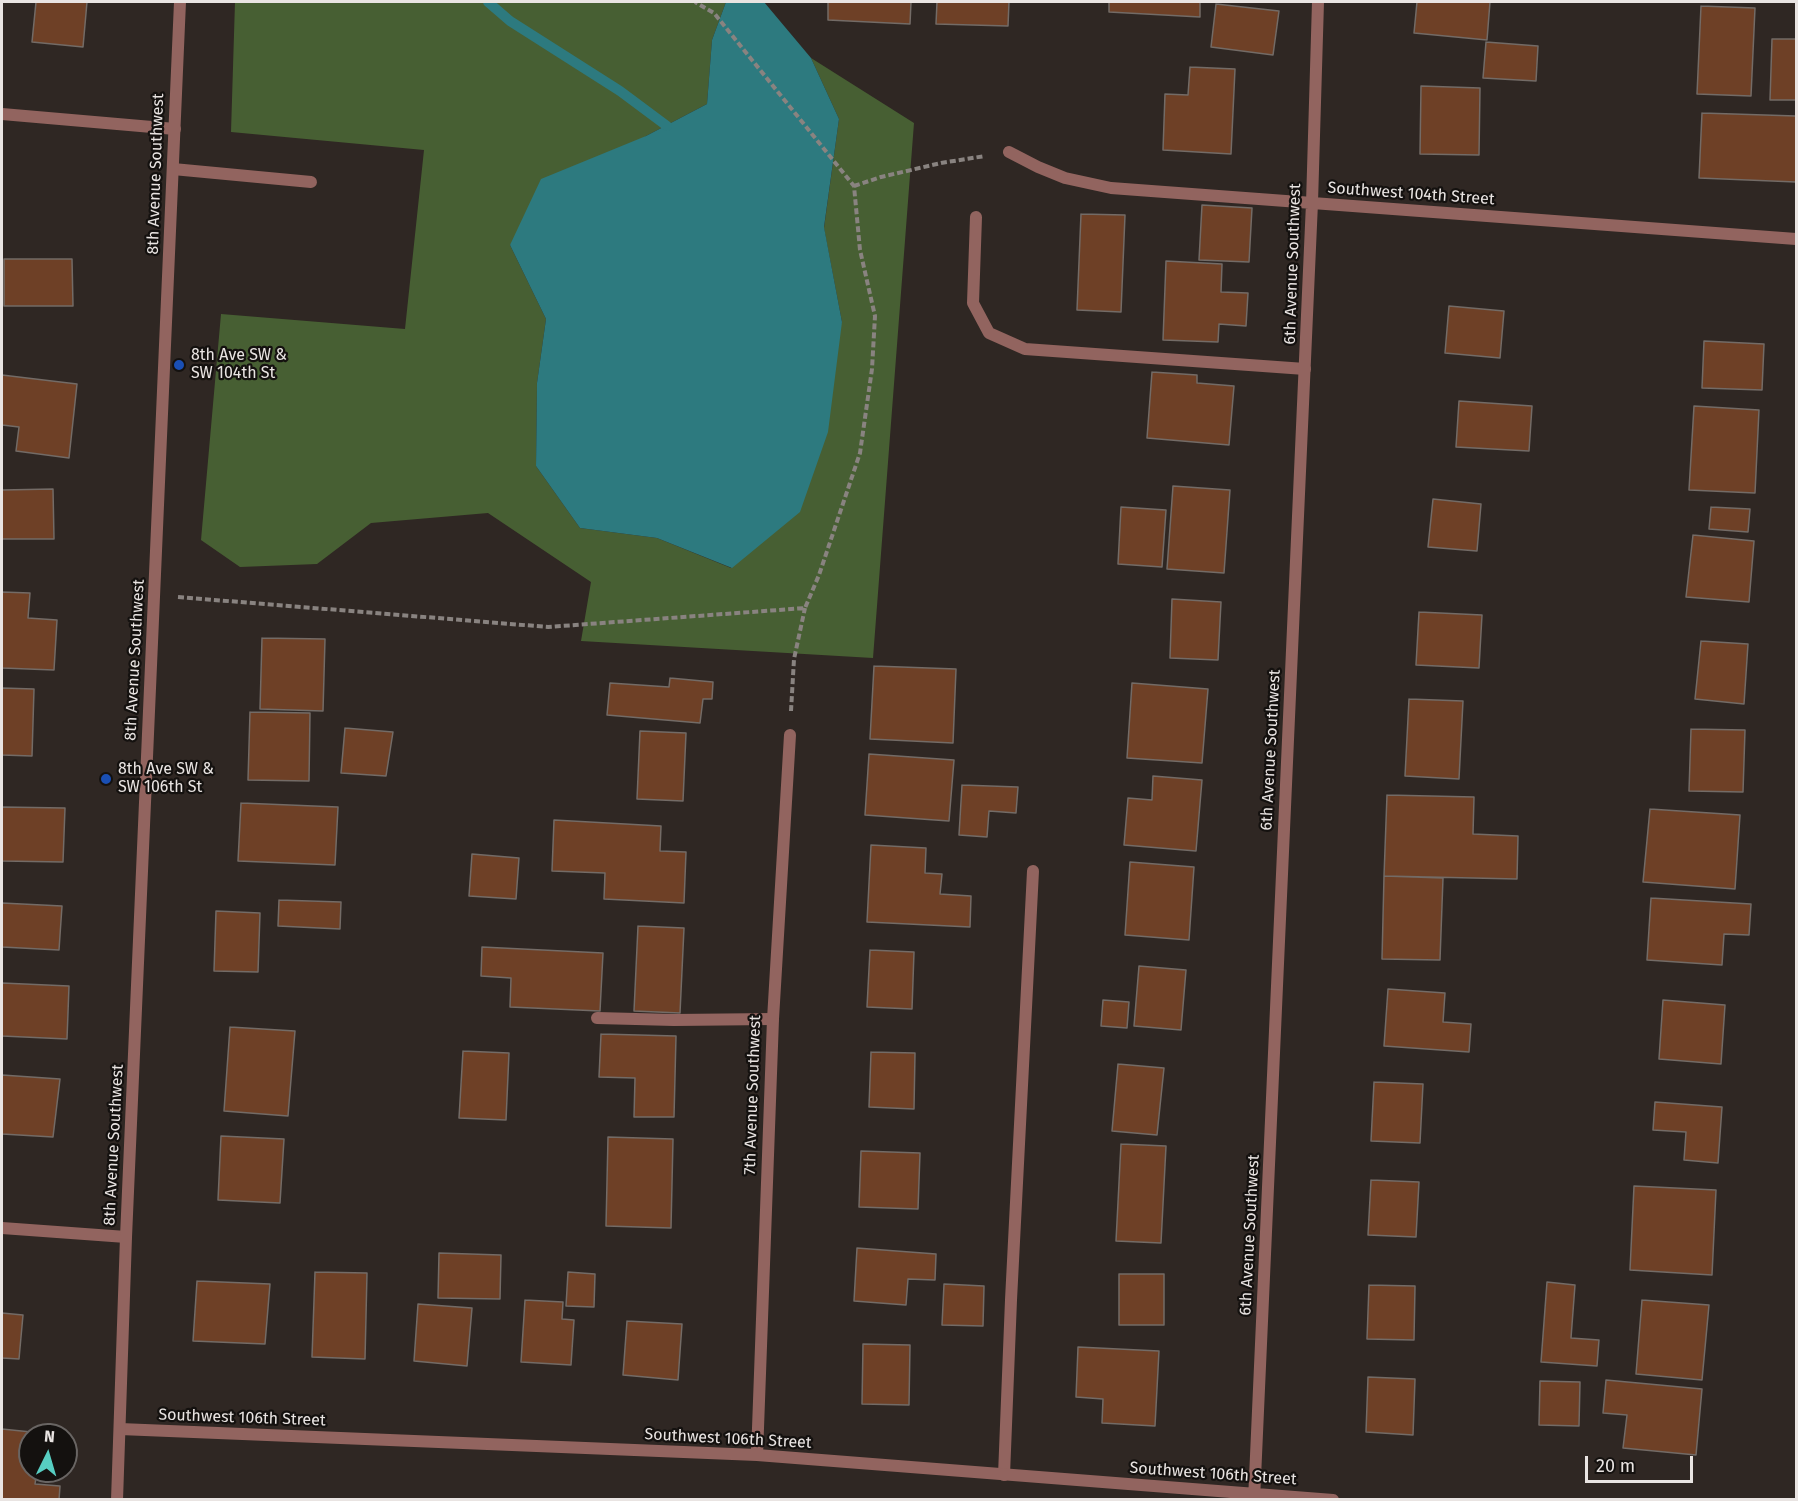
<!DOCTYPE html>
<style>
body{margin:0}
#map{position:relative;width:1798px;height:1501px;overflow:hidden;background:#2f2723;font-family:"Fira Sans",sans-serif}
canvas{display:block}
.frame{position:absolute;inset:0;border:3px solid #e9e4e2;pointer-events:none}
.north{position:absolute;left:18px;top:1423px;width:60px;height:60px;box-sizing:border-box;background:#14110f;border:2px solid #696563;border-radius:50%;rotate:5deg;font-size:16px;font-weight:700;line-height:24px;text-align:center;color:#e9e4e2}
.north::after{content:'';display:block;margin:auto;width:21px;height:27px;background:#57cec2;clip-path:polygon(50% 0,100% 100%,50% 72%,0 100%)}
.scale{position:absolute;left:1585px;top:1456px;width:108px;height:27px;box-sizing:border-box;border:3px solid #e9e4e2;border-top:0;padding-left:8px;font-size:18px;line-height:21px;white-space:nowrap;color:#e9e4e2;-webkit-text-stroke:4px #14110f;paint-order:stroke}
</style>
<div id="map">
<canvas width="1798" height="1501"></canvas>
<div class="frame"></div>
<div class="north">N</div>
<div class="scale">20 m</div>
</div>
<script>
const ctx = document.querySelector('canvas').getContext('2d');
ctx.lineJoin = 'round';
function fill(path, color) {
  ctx.fillStyle = color;
  ctx.fill(path, 'evenodd');
}
function poly(rows) {
  const path = new Path2D();
  for (const r of rows) {
    path.moveTo(r[0], r[1]);
    for (let i = 2; i < r.length; i += 2) path.lineTo(r[i], r[i + 1]);
  }
  return path;
}
function strokePath(path, color, width, dash) {
  ctx.strokeStyle = color;
  ctx.lineWidth = width;
  ctx.lineCap = dash ? 'butt' : 'round';
  ctx.setLineDash(dash || []);
  ctx.stroke(path);
}
function drawText(font, color, halo, rows, align = 'center') {
  ctx.font = font + ' "Fira Sans",sans-serif';
  ctx.lineWidth = 4.5;
  ctx.setLineDash([]);
  ctx.textBaseline = 'middle';
  ctx.strokeStyle = halo;
  ctx.fillStyle = color;
  for (const [text, x, y, turn = 0] of rows) {
    ctx.save();
    ctx.translate(x, y);
    ctx.rotate((+turn || 0) * Math.PI / 180);
    ctx.textAlign = isNaN(turn) ? turn : align;
    if (halo) ctx.strokeText(text, 0, 0);
    ctx.fillText(text, 0, 0);
    ctx.restore();
  }
}
const forest = poly([
 [235,2,726,2,712,40,707,104,646,136,510,245,546,319,537,383,536,466,580,528,657,538,731,568,842,322,824,228,839,119,811,58,914,123,873,658,581,641,591,582,488,513,371,523,317,564,240,567,201,540,221,314,405,329,424,150,231,132]
]);
const water = poly([
 [726,2,764,2,811,58,839,119,824,227,842,322,828,432,800,512,732,568,657,538,580,528,536,466,537,383,546,319,510,245,541,179,646,136,707,104,712,40]
]);
const stream = poly([
 [488,2,510,21,620,91,667,126]
]);
const building = poly([
 [36,2,87,2,83,47,32,42,36,2],
 [828,2,911,2,910,24,828,20,828,2],
 [937,2,1009,2,1008,26,936,24,937,2],
 [1109,2,1200,2,1200,17,1109,12,1109,2],
 [1417,2,1490,2,1487,40,1414,33,1417,2],
 [1216,4,1279,11,1273,55,1211,47,1216,4],
 [1701,6,1755,8,1751,96,1697,94,1701,6],
 [1772,39,1796,39,1796,100,1770,100,1772,39],
 [1486,42,1538,46,1536,81,1483,78,1486,42],
 [1190,67,1235,69,1231,154,1163,150,1165,94,1188,95,1190,67],
 [1421,86,1480,88,1479,155,1420,154,1421,86],
 [1702,113,1796,116,1796,182,1699,178,1702,113],
 [1202,205,1252,208,1249,262,1199,260,1202,205],
 [1081,214,1125,215,1121,312,1077,310,1081,214],
 [4,259,72,259,73,306,4,306,4,259],
 [1166,261,1222,264,1221,292,1248,293,1246,326,1219,324,1218,342,1163,340,1166,261],
 [1449,306,1504,311,1500,358,1445,353,1449,306],
 [1704,341,1764,344,1762,390,1702,388,1704,341],
 [1152,372,1197,375,1197,383,1234,386,1229,445,1147,438,1152,372],
 [2,375,77,384,69,458,16,451,19,427,2,425,2,375],
 [1459,401,1532,406,1529,451,1456,447,1459,401],
 [1694,406,1759,410,1755,493,1689,490,1694,406],
 [1173,486,1230,490,1224,573,1167,569,1173,486],
 [53,489,54,539,2,539,2,490,53,489],
 [1433,499,1481,504,1477,551,1428,547,1433,499],
 [1121,507,1166,510,1162,567,1118,564,1121,507],
 [1711,507,1750,509,1748,532,1709,529,1711,507],
 [1693,535,1754,541,1749,602,1686,597,1693,535],
 [2,592,30,593,28,618,57,620,54,670,2,668,2,592],
 [1172,599,1221,602,1218,660,1170,658,1172,599],
 [1419,612,1482,615,1479,668,1416,665,1419,612],
 [262,638,325,639,323,711,260,709,262,638],
 [1701,641,1748,644,1744,704,1695,699,1701,641],
 [874,666,956,669,953,743,870,739,874,666],
 [670,678,713,682,712,699,703,699,700,723,607,715,610,683,669,687,670,678],
 [1132,683,1208,689,1202,763,1127,758,1132,683],
 [2,688,34,689,32,756,2,755,2,688],
 [1409,699,1463,701,1459,779,1405,776,1409,699],
 [250,712,310,713,309,781,248,780,250,712],
 [345,728,393,732,386,776,341,773,345,728],
 [1691,729,1745,730,1743,792,1689,791,1691,729],
 [640,731,686,733,683,801,637,799,640,731],
 [869,754,954,760,949,821,865,815,869,754],
 [1153,776,1202,780,1196,851,1124,845,1128,798,1152,800,1153,776],
 [962,785,1018,787,1016,813,989,811,987,837,959,835,962,785],
 [1387,795,1474,797,1473,834,1518,836,1517,879,1384,876,1387,795],
 [241,803,338,807,335,865,238,861,241,803],
 [2,807,65,808,63,862,2,861,2,807],
 [1650,809,1740,815,1735,889,1643,882,1650,809],
 [554,820,661,826,660,851,686,852,684,903,604,899,605,873,552,871,554,820],
 [871,845,926,848,925,873,942,874,940,894,971,896,970,927,867,922,871,845],
 [472,854,519,858,516,899,469,896,472,854],
 [1130,862,1194,867,1189,940,1125,935,1130,862],
 [1384,876,1443,878,1440,960,1382,959,1384,876],
 [1651,898,1751,904,1749,935,1724,934,1722,965,1647,960,1651,898],
 [279,900,341,902,340,929,278,926,279,900],
 [2,903,62,906,59,950,2,947,2,903],
 [216,911,260,913,258,972,214,971,216,911],
 [638,926,684,928,680,1013,634,1011,638,926],
 [482,947,603,953,600,1011,510,1007,511,978,481,976,482,947],
 [870,950,914,952,912,1009,867,1007,870,950],
 [1139,966,1186,970,1181,1030,1134,1026,1139,966],
 [2,983,69,986,67,1039,2,1036,2,983],
 [1388,989,1445,993,1443,1022,1471,1024,1469,1052,1384,1046,1388,989],
 [1103,1000,1129,1002,1127,1028,1101,1026,1103,1000],
 [1663,1000,1725,1005,1721,1064,1659,1059,1663,1000],
 [230,1027,295,1031,288,1116,224,1111,230,1027],
 [601,1034,676,1036,674,1117,634,1117,635,1078,599,1077,601,1034],
 [463,1051,509,1053,506,1120,459,1118,463,1051],
 [871,1052,915,1053,914,1109,869,1107,871,1052],
 [1118,1064,1164,1068,1157,1135,1112,1131,1118,1064],
 [2,1075,60,1079,53,1137,2,1134,2,1075],
 [1374,1082,1423,1084,1420,1143,1371,1141,1374,1082],
 [1655,1102,1722,1107,1718,1163,1684,1160,1686,1132,1653,1130,1655,1102],
 [221,1136,284,1139,280,1203,218,1200,221,1136],
 [608,1137,673,1139,671,1228,606,1226,608,1137],
 [1121,1144,1166,1146,1161,1243,1116,1241,1121,1144],
 [861,1151,920,1153,918,1209,859,1207,861,1151],
 [1371,1180,1419,1182,1416,1237,1368,1235,1371,1180],
 [1634,1186,1716,1190,1712,1275,1630,1270,1634,1186],
 [857,1248,936,1254,935,1280,908,1279,906,1305,854,1301,857,1248],
 [439,1253,501,1255,500,1299,438,1298,439,1253],
 [315,1272,367,1273,365,1359,312,1357,315,1272],
 [568,1272,595,1274,594,1307,566,1306,568,1272],
 [1119,1274,1164,1274,1164,1325,1119,1325,1119,1274],
 [197,1281,270,1284,265,1344,193,1341,197,1281],
 [1547,1282,1575,1285,1571,1338,1599,1340,1597,1366,1541,1362,1547,1282],
 [944,1284,984,1286,983,1326,942,1325,944,1284],
 [1369,1285,1415,1286,1414,1340,1367,1339,1369,1285],
 [525,1300,563,1302,562,1319,574,1320,571,1365,521,1362,525,1300],
 [1642,1300,1709,1305,1702,1380,1636,1374,1642,1300],
 [418,1304,472,1308,467,1366,414,1361,418,1304],
 [2,1313,23,1315,19,1359,2,1358,2,1313],
 [627,1321,682,1324,678,1380,623,1375,627,1321],
 [863,1344,910,1345,909,1405,862,1404,863,1344],
 [1078,1347,1159,1351,1155,1426,1102,1423,1103,1399,1076,1397,1078,1347],
 [1368,1377,1415,1379,1413,1435,1366,1432,1368,1377],
 [1606,1380,1702,1389,1696,1455,1623,1448,1627,1415,1603,1413,1606,1380],
 [1540,1381,1580,1382,1579,1426,1539,1425,1540,1381],
 [2,1429,41,1433,40,1435,30,1435,30,1471,37,1471,35,1484,60,1486,59,1500,2,1500,2,1429]
]);
const path = poly([
 [854,186,881,177,941,163,985,156],
 [178,597,548,627,805,608,819,575,860,453,872,369,875,316,860,250,854,186,714,13,695,2],
 [791,711,794,659,805,608]
]);
const service = poly([
 [173,169,311,182],
 [976,217,973,303,989,333,1025,349,1305,369],
 [597,1018,674,1020,773,1019],
 [1004,1475,1011,1300,1033,871]
]);
const minor = poly([
 [2,114,175,129],
 [1009,152,1038,167,1065,178,1111,188,1796,239],
 [2,1228,126,1237],
 [120,1429,757,1455,1333,1500],
 [757,1455,773,1019,790,735],
 [1254,1500,1312,203,1318,2]
]);
const tertiary = poly([
 [117,1500,126,1237,180,2]
]);
const markers = [
 [179,365,6,"#1a4fb4"],
 [106,779,6,"#1a4fb4"]
];
const streetNames = [
 ["8th Avenue Southwest",156,174,-88],
 ["Southwest 104th Street",1411,194,4],
 ["6th Avenue Southwest",1293,264,-88],
 ["8th Avenue Southwest",135,660,-87],
 ["6th Avenue Southwest",1271,750,-87],
 ["7th Avenue Southwest",753,1095,-88],
 ["8th Avenue Southwest",114,1145,-87],
 ["6th Avenue Southwest",1250,1235,-87],
 ["Southwest 106th Street",242,1418,2],
 ["Southwest 106th Street",728,1439,3],
 ["Southwest 106th Street",1213,1474,4]
];
const poiNames = [
 ["8th Ave SW &",191,356],
 ["SW 104th St",191,374],
 ["8th Ave SW &",118,770],
 ["SW 106th St",118,788]
];
fill(forest, '#475f33');
fill(water, '#2d7a7f');
strokePath(stream, '#2d7a7f', 10);
fill(building, '#6e4026');
strokePath(building, '#736b66', 1.5);
strokePath(path, '#898380', 4, [6, 3]);
strokePath(service, '#92645f', 12);
strokePath(minor, '#92645f', 12);
strokePath(tertiary, '#92645f', 12);
for (const [x, y, r, color] of markers) {
  const dot = new Path2D();
  dot.arc(x, y, r, 0, 2 * Math.PI);
  ctx.fillStyle = color;
  ctx.fill(dot);
  strokePath(dot, '#14110f', 2);
}
drawText('16px', '#e9e4e2', '#14110f', streetNames);
drawText('16px', '#e9e4e2', '#14110f', poiNames, 'left');
</script>
